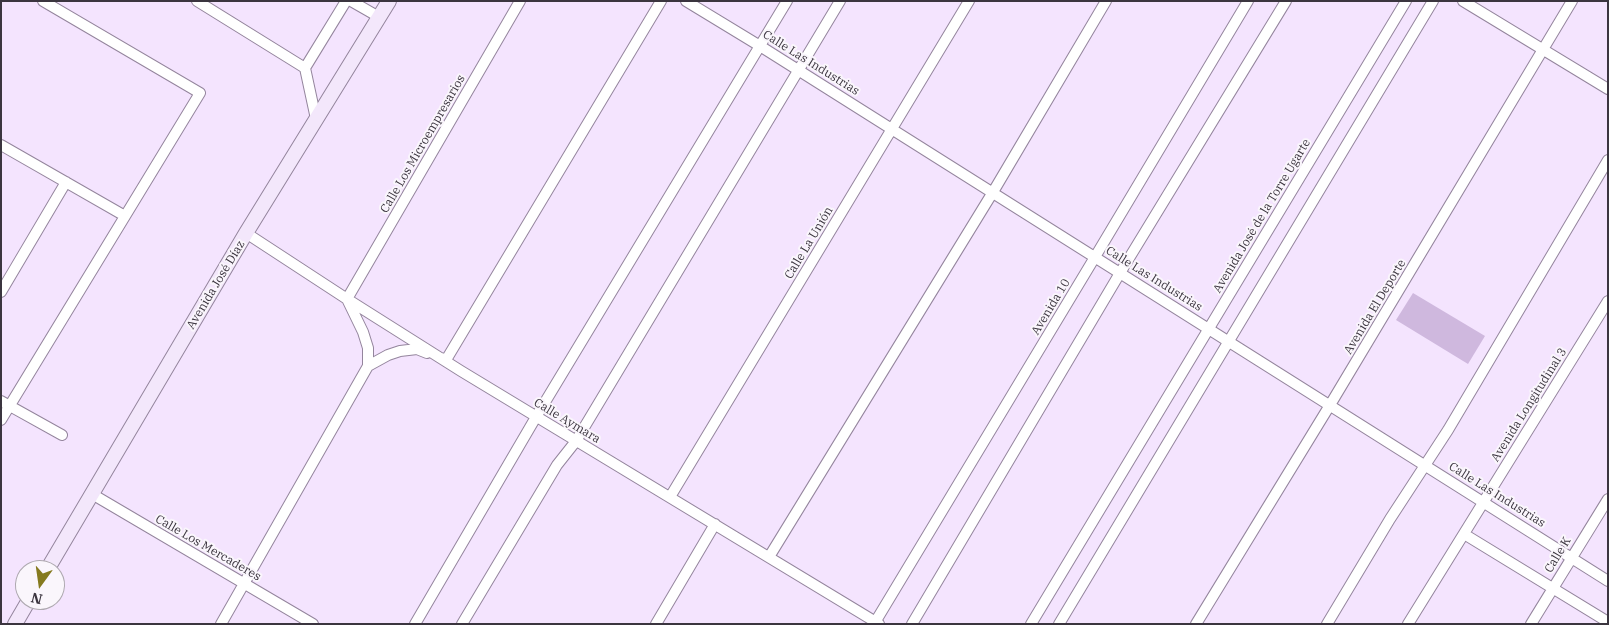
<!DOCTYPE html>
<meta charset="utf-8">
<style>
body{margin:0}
#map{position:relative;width:1609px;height:625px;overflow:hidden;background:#f4e4fe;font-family:"IBM Plex Serif",serif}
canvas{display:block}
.frame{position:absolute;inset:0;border:2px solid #3b353f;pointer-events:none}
.north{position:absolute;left:15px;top:560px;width:50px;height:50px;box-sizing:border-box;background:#faf6fc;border:1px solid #aea9b0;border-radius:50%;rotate:194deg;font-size:14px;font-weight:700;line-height:20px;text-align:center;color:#3b353f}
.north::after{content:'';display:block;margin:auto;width:18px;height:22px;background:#857a1f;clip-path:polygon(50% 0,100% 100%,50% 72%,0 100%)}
</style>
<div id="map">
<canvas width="1609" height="625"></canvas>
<div class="frame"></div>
<div class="north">N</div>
</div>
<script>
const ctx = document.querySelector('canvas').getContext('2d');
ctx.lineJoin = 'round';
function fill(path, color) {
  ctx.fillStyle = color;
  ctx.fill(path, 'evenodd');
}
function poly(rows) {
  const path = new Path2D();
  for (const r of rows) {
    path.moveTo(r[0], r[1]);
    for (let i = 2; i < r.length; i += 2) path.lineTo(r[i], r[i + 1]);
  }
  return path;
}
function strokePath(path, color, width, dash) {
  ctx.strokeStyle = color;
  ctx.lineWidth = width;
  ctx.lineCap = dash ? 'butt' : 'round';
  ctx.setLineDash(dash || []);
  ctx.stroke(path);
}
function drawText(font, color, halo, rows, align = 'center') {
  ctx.font = font + ' "IBM Plex Serif",serif';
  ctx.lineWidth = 4;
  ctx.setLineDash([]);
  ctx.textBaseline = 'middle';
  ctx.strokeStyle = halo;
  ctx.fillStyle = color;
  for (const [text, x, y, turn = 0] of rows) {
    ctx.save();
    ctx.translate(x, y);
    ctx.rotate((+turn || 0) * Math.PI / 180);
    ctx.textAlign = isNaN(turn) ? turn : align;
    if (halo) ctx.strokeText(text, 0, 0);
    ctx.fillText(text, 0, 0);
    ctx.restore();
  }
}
const green = poly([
 [1413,293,1485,336,1468,364,1396,320]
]);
const street = poly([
 [197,1,305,68,316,119],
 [351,1,379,17],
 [686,1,760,46,1608,581],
 [1463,1,1608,89],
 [305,68,346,1],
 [1,145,125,216],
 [246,233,347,299,461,371,879,624],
 [1,292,66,182],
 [441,358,446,360,661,1],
 [368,366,388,355,400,351,417,349,427,353],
 [1,401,62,435],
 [1,420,200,93,43,1],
 [92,494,313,624],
 [670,497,969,1],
 [1464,534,1608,622],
 [769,557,993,192,1106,1],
 [221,624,368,366,368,348,363,332,347,299,520,1],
 [415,624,536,417,787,1],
 [462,624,557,465,576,441,840,1],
 [656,624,715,524],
 [874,624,1095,257,1248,1],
 [912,624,1120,273,1286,1],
 [1031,624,1406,1],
 [1059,624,1433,1],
 [1196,624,1330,405,1572,1],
 [1327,624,1390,519,1448,430,1608,160],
 [1408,624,1608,301],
 [1531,624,1608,499]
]);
const secondary = poly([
 [47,570,246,233,389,1],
 [15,624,29,600]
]);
const streetNames = [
 ["Calle Las Industrias",811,63,32],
 ["Calle Los Microempresarios",423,144,-60],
 ["Avenida José de la Torre Ugarte",1262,216,-59],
 ["Calle La Unión",809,243,-59],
 ["Calle Las Industrias",1154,279,32],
 ["Avenida José Díaz",216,285,-59],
 ["Avenida 10",1051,307,-59],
 ["Avenida El Deporte",1375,307,-59],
 ["Avenida Longitudinal 3",1529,405,-58],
 ["Calle Aymara",567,421,31],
 ["Calle Las Industrias",1497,495,32],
 ["Calle Los Mercaderes",208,548,30],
 ["Calle K",1558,555,-59]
];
fill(green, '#cfb8de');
strokePath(street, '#94859d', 12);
strokePath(secondary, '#94859d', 16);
strokePath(street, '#fff', 10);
strokePath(secondary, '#f3e7fb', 14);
drawText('12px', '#3b353f', '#faf6fc', streetNames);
</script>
